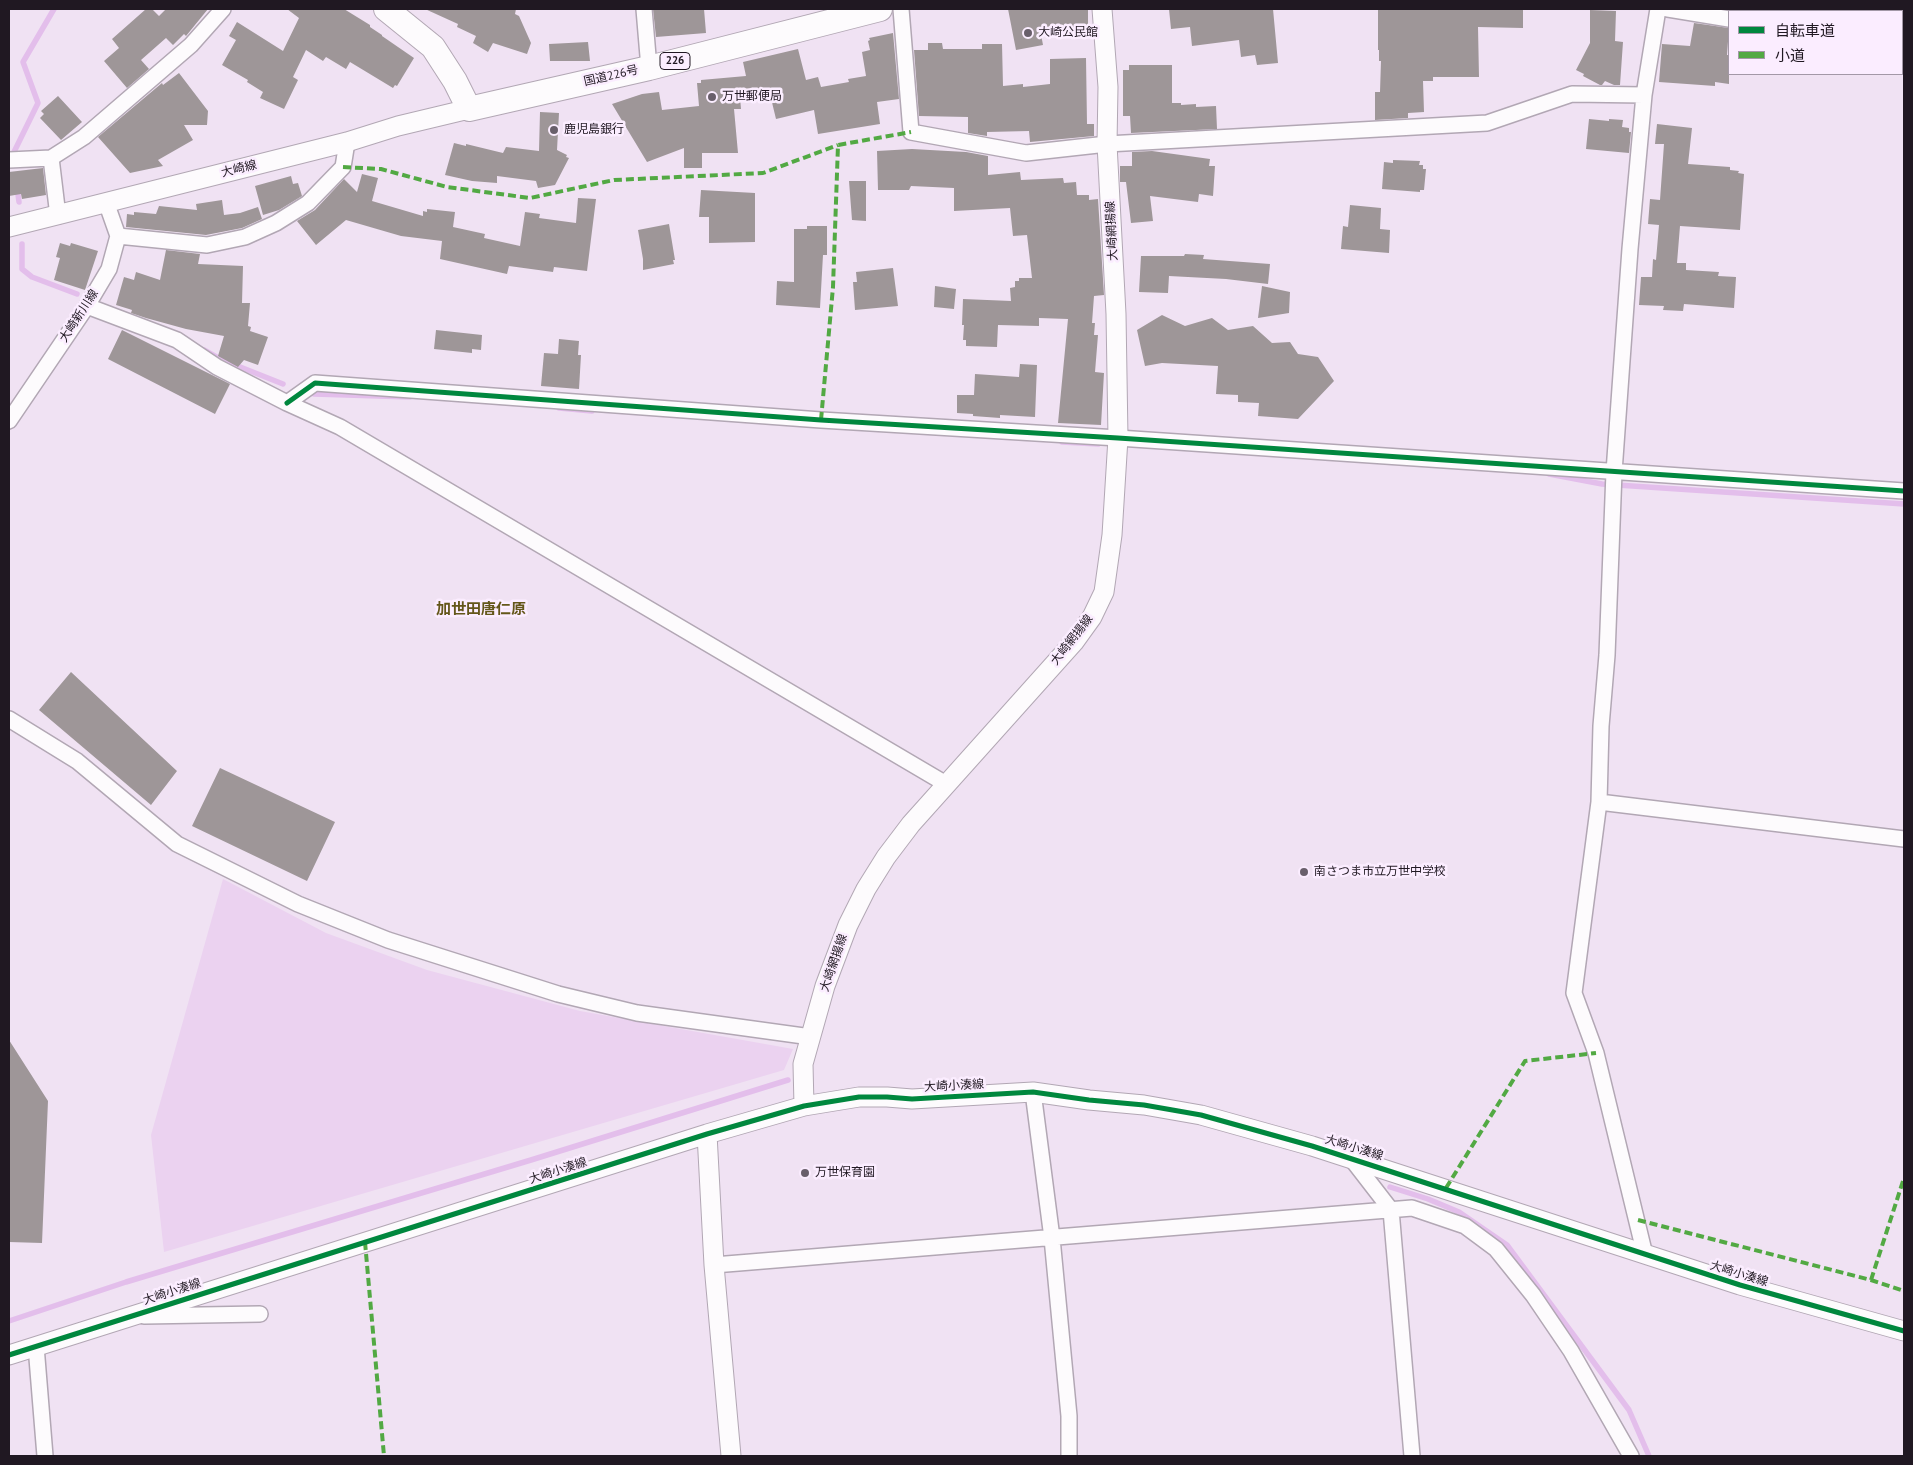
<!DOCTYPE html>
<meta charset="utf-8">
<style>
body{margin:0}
#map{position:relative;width:1913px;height:1465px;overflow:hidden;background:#f0e2f3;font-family:"PT Sans","Noto Sans JP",sans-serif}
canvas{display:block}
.frame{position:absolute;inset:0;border:10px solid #201822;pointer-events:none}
.legend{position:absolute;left:1728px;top:10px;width:175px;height:65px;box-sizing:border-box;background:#fbedff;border:1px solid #a398a7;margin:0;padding:6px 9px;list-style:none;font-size:15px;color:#201822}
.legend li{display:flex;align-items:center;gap:10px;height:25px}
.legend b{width:25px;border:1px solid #a398a7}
</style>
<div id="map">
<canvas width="1913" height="1465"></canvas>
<div class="frame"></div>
<ul class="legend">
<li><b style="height:6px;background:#00873e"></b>自転車道</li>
<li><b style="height:6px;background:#52a943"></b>小道</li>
</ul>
</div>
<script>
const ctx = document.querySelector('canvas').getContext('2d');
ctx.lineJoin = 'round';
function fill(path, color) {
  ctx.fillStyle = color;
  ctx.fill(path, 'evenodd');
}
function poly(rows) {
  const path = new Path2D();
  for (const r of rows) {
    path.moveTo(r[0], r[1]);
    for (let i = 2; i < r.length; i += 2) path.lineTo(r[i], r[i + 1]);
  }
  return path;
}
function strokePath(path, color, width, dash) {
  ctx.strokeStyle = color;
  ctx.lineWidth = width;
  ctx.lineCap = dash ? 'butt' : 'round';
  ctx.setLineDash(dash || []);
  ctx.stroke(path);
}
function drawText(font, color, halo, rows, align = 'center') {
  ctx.font = font + ' "PT Sans","Noto Sans JP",sans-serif';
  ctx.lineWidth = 5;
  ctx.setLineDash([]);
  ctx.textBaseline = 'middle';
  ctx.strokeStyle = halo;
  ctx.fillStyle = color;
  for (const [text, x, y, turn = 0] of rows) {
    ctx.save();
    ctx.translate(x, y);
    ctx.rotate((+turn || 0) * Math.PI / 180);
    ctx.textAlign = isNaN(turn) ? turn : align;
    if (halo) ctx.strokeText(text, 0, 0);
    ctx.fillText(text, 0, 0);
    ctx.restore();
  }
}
const green = poly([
 [223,879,326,933,427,970,580,1011,793,1049,784,1070,164,1252,151,1135]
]);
const stream = poly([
 [14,152,38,103,23,62,54,9],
 [17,187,19,202],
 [22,244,22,269,32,277,77,294],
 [204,350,220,359,283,384],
 [314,394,410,397],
 [559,408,592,411],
 [1062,442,1098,444],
 [1549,474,1602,484,1904,504],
 [1390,1187,1428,1199,1459,1212,1507,1245,1629,1410,1649,1456],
 [9,1321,126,1282,531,1160,788,1080]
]);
const building = poly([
 [146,9,152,9,159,16,166,9,208,9,186,36,184,34,173,45,166,38,141,60,149,69,127,88,104,61,119,48,112,39],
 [287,9,344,9,370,25,370,27,382,35,382,36,414,58,397,86,395,85,393,88,350,62,346,69,326,57,323,61,306,50,293,77,298,80,284,109,260,98,263,92,247,82,248,80,222,65,236,40,229,36,237,22,283,51,299,18],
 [425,9,516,9,515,14,519,16,531,43,527,54,493,43,488,52,473,43,476,36,457,27,458,24],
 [653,9,704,9,706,33,656,37],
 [1008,9,1088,9,1088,31,1040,29,1043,45,1016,50],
 [1169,9,1273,9,1278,63,1257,65,1255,55,1241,57,1239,40,1192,46,1190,27,1171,29],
 [1378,9,1523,9,1523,28,1478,27,1479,77,1433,77,1433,81,1423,81,1424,112,1408,113,1408,118,1375,120,1375,92,1380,92,1381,61,1379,61,1379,50,1378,50],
 [1590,10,1616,11,1615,41,1623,42,1620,85,1614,85,1605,81,1602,85,1600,85,1583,76,1584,74,1576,70,1590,43],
 [1694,23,1729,28,1727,55,1729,55,1729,84,1715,82,1715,86,1659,82,1662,44,1690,46],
 [893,33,899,99,877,102,880,124,818,134,814,110,776,119,769,90,740,97,741,109,734,109,738,153,702,153,702,168,684,168,684,148,647,162,612,104,642,94,659,92,662,110,699,106,697,83,701,83,701,80,746,76,743,62,798,49,806,80,818,77,821,87,849,82,848,79,866,76,862,52,870,50,868,41,870,40,869,38],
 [588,42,590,61,550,61,549,44],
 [928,43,942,43,943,49,982,49,982,44,1002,44,1003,86,1023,84,1023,87,1050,84,1050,59,1086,58,1087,124,1094,124,1094,136,1030,142,1029,131,987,132,987,136,968,133,968,117,919,116,914,50,928,50],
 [1129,65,1172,65,1172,103,1181,103,1181,105,1196,104,1196,107,1216,106,1217,129,1131,133,1130,116,1123,116,1123,70,1129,70],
 [179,73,208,111,207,125,184,125,193,140,158,160,163,166,130,173,98,137,162,83,163,85],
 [58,96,82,122,61,140,40,118,44,114,41,111],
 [540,112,559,113,557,150,567,155,566,157,569,158,555,185,538,188,536,181,497,176,497,183,472,181,445,175,454,143,466,146,466,144,503,153,506,147,539,151],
 [1589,119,1609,121,1609,119,1623,120,1622,127,1629,128,1629,132,1631,132,1629,153,1586,149],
 [1657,124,1692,128,1688,164,1730,167,1730,170,1739,171,1738,173,1744,174,1740,230,1680,226,1677,263,1686,263,1686,270,1719,272,1718,276,1736,277,1734,308,1684,304,1683,311,1663,310,1664,306,1639,305,1641,277,1652,277,1653,259,1656,260,1659,225,1648,224,1650,199,1660,200,1664,144,1655,144],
 [912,149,966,152,988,156,988,175,1020,172,1021,180,1063,178,1064,183,1076,182,1077,195,1089,195,1089,200,1098,199,1104,295,1094,296,1092,323,1095,323,1094,335,1098,335,1095,372,1104,373,1101,425,1058,423,1068,319,1039,318,1039,326,998,325,997,347,966,346,966,340,963,340,964,325,962,325,963,299,1011,301,1010,288,1015,287,1015,281,1019,281,1019,278,1032,278,1027,235,1013,236,1010,208,954,211,954,188,911,186,909,190,878,190,877,151],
 [1152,151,1210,159,1209,166,1215,166,1213,196,1199,194,1198,202,1150,196,1153,221,1131,223,1126,182,1120,182,1120,166,1132,166,1132,152],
 [1393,160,1420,161,1419,165,1423,165,1423,169,1426,169,1424,190,1420,190,1420,192,1382,189,1384,162,1393,163],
 [43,168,46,195,22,199,21,194,9,196,9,172],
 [362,174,378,178,372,201,423,216,423,211,427,212,427,209,455,212,453,227,485,234,484,238,520,246,525,212,540,214,539,218,576,223,578,198,596,199,587,271,554,267,553,272,509,266,507,274,440,259,442,241,401,236,346,220,316,245,297,221,315,210,344,179,357,192],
 [291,176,293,184,298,183,302,196,279,210,263,215,255,186],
 [849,181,866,181,866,221,852,220],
 [701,190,755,193,755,242,709,243,709,217,699,217],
 [222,200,224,215,240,213,258,207,262,219,242,228,206,235,126,227,127,214,134,215,134,212,156,214,159,206,197,210,196,204],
 [1350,205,1381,208,1380,229,1390,230,1389,253,1341,249,1343,226,1348,227],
 [669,224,675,260,673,260,674,264,643,270,643,259,638,230],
 [807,226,827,226,827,255,823,255,820,308,776,305,777,281,794,282,794,229,807,229],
 [60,243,70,246,71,243,98,251,85,290,54,280,60,258,56,257],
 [166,250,200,254,198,264,243,266,242,303,250,303,248,326,251,327,250,331,268,337,258,365,244,360,238,367,218,356,224,336,186,329,146,318,131,313,132,310,129,309,116,305,124,277,134,280,136,272,160,280],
 [1185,254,1204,255,1203,259,1270,264,1268,284,1226,279,1169,276,1168,293,1139,292,1141,256,1184,256],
 [893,268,898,306,855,310,853,282,857,282,856,272],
 [935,286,956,289,954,309,934,307],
 [1262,286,1290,292,1289,313,1258,318],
 [1162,315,1185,326,1212,318,1228,330,1253,326,1272,343,1290,342,1298,354,1318,357,1334,381,1298,419,1258,416,1259,403,1238,402,1238,395,1216,394,1218,366,1162,363,1145,366,1137,330],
 [122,330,230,384,215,414,108,359],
 [436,330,482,335,481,350,472,349,472,353,434,349],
 [559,339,579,341,578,355,581,355,579,389,541,386,544,353,558,354],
 [1020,364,1037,365,1035,417,1000,415,1000,418,973,416,973,414,957,413,957,395,974,395,975,374,1019,377],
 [71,672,177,771,151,805,39,710],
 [220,768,335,822,307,881,192,826],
 [9,1040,48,1101,42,1243,9,1242]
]);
const minor = poly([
 [644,9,649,68],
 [901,9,911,132,1026,153,1107,144,1487,123,1572,94,1644,95],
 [1668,9,1729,19],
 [1902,41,1904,41],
 [51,158,58,216],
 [9,160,51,158,84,137,191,45,223,9],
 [118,236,207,245,245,237,276,223,308,203,343,167,347,142],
 [87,306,177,340,217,367,287,403,340,427,946,784],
 [287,403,315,383,821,420,1118,438,1904,491],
 [9,421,87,306,109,269,118,236,106,202],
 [9,719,77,761,177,844,298,904,388,940,558,994,637,1013,811,1037],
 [1599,802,1904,839],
 [1033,1092,1052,1238,1069,1416,1069,1456],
 [1350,1157,1391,1210,1412,1456],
 [1645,1255,1596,1053,1574,993,1599,802,1601,726,1607,655,1614,472,1630,249,1644,95,1658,9],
 [714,1265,1412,1208,1465,1226,1496,1249,1533,1295,1571,1351,1631,1456],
 [144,1316,260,1314],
 [36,1346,45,1456]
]);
const tertiary = poly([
 [9,227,347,142,398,126,469,109],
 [804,1106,803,1064,825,986,848,925,866,889,886,857,911,824,1074,642,1092,617,1104,592,1112,535,1118,438,1116,314,1107,144,1108,87,1102,9],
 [707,1134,714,1265,731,1456],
 [9,1355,707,1134,804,1106,859,1097,887,1097,912,1099,1033,1092,1089,1100,1144,1105,1201,1115,1312,1146,1740,1285,1904,1331]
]);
const trunk = poly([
 [386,9,433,47,455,81,469,109,649,68,880,9]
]);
const quiet = poly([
 [343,167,381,169,447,187,530,198,614,180,763,173,838,145],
 [821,420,833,287,838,145,911,132],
 [1446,1188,1525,1061,1596,1053],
 [1638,1220,1871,1280,1904,1291],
 [365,1242,384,1456],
 [1871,1280,1904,1178]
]);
const cycleway = poly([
 [287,403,315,383,821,420,1118,438,1904,491],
 [9,1355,707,1134,804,1106,859,1097,887,1097,912,1099,1033,1092,1089,1100,1144,1105,1201,1115,1312,1146,1740,1285,1904,1331]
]);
const markers = [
 [1028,33,5,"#695f6b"],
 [712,97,5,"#695f6b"],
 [554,130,5,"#695f6b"],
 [1304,872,5,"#695f6b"],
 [805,1173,5,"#695f6b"]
];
const shields = [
 [675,61,30]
];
const shieldNames = [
 ["226",675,61]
];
const poiNames = [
 ["大崎公民館",1038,33],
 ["万世郵便局",722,97],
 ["鹿児島銀行",564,130],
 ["南さつま市立万世中学校",1314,872],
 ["万世保育園",815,1173]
];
const streetNames = [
 ["国道226号",611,76,-13],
 ["大崎線",239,169,-14],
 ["大崎網揚線",1112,231,-93],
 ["大崎新川線",79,316,-57],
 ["大崎網揚線",1072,640,-52],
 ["大崎網揚線",834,963,-71],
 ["大崎小湊線",954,1086,-3],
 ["大崎小湊線",1354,1148,17],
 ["大崎小湊線",558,1171,-18],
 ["大崎小湊線",1739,1274,17],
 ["大崎小湊線",172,1292,-18]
];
const quarterNames = [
 ["加世田唐仁原",481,610]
];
fill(green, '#ebd2f0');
strokePath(stream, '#e3beeb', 5.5);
fill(building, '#9e9698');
strokePath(minor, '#b2a7b4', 18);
strokePath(tertiary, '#b2a7b4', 21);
strokePath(trunk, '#b2a7b4', 26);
strokePath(minor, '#fdfbfd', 15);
strokePath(tertiary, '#fdfbfd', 19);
strokePath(trunk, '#fdfbfd', 24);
strokePath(quiet, '#52a943', 4, [8, 4]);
strokePath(cycleway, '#00873e', 5);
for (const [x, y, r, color] of markers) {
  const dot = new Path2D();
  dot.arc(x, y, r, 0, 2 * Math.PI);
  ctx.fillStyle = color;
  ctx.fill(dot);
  strokePath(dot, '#fbedff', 2);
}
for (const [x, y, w] of shields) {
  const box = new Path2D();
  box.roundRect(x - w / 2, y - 8.5, w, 17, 4);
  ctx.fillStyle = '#fbedff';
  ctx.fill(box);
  strokePath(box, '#201822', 1);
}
drawText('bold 11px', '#201822', null, shieldNames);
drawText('12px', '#201822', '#fbedff', poiNames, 'left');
drawText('12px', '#201822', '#fbedff', streetNames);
drawText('bold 15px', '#64571a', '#fbedff', quarterNames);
</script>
